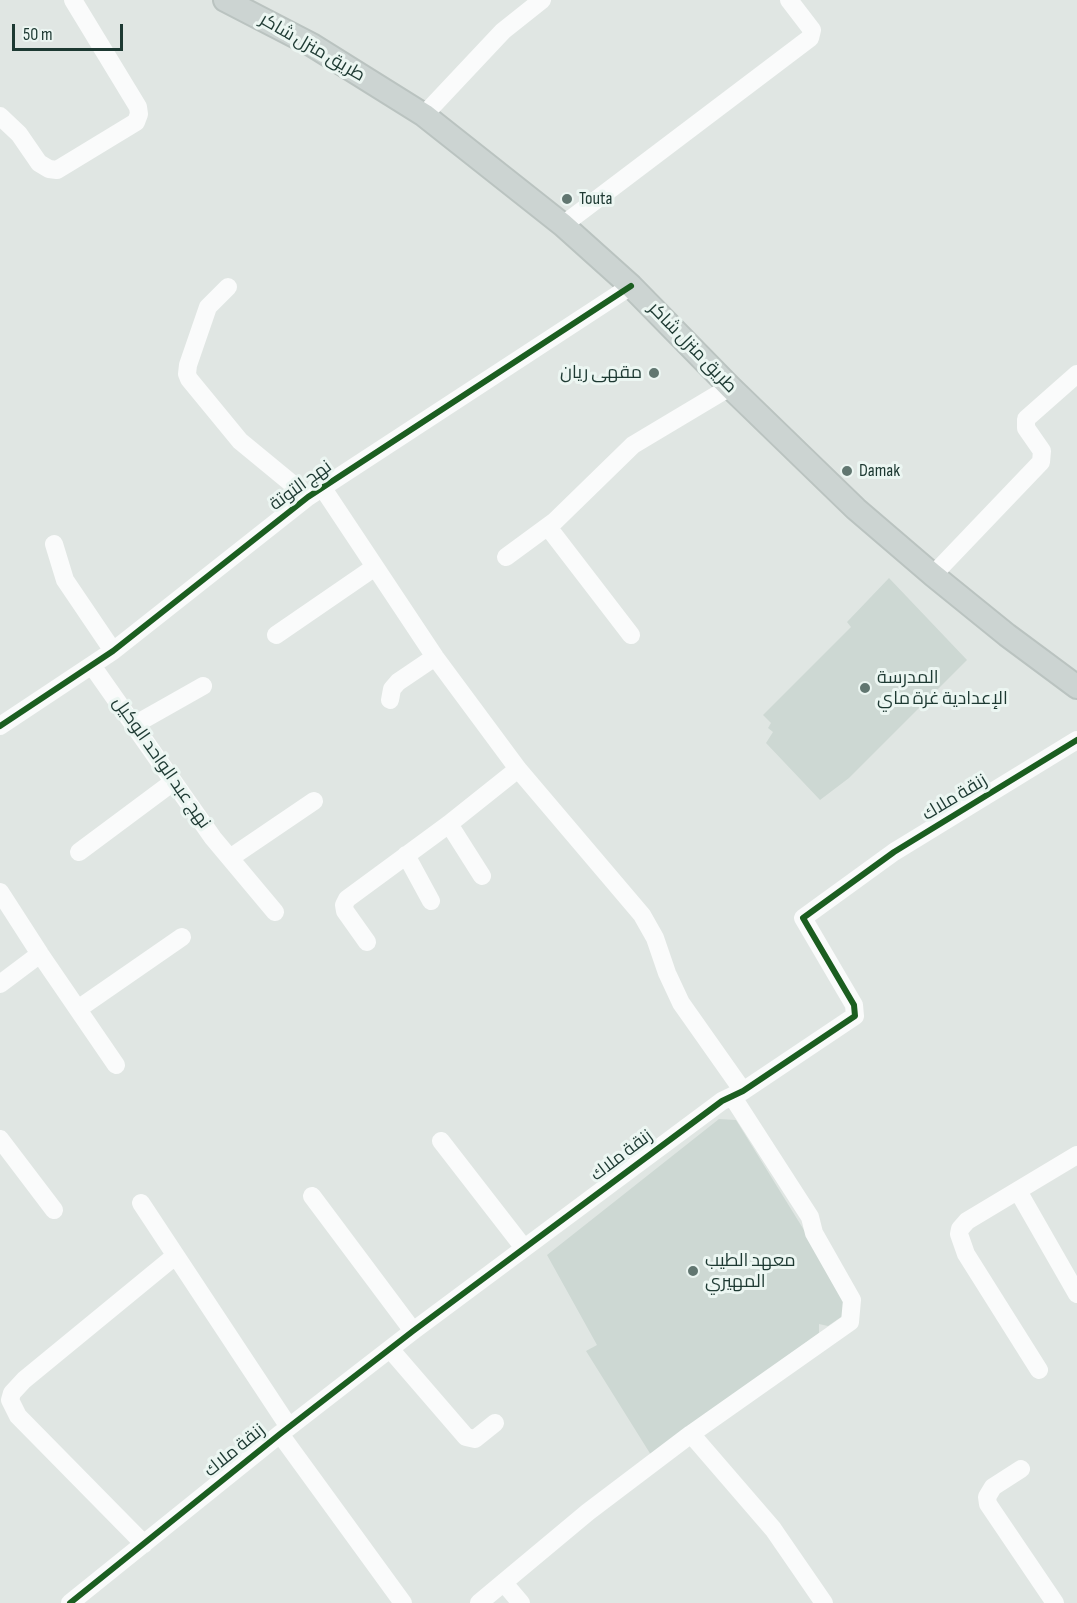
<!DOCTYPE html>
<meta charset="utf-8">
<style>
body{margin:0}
#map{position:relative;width:1077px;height:1603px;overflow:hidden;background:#e0e6e3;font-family:"Sofia Sans Condensed",sans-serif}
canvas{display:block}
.scale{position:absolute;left:12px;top:24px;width:111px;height:27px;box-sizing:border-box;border:3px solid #1d3932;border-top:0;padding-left:8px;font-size:18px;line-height:21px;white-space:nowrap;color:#1d3932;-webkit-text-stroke:4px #ecf6f2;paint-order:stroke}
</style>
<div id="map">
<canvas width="1077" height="1603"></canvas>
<div class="scale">50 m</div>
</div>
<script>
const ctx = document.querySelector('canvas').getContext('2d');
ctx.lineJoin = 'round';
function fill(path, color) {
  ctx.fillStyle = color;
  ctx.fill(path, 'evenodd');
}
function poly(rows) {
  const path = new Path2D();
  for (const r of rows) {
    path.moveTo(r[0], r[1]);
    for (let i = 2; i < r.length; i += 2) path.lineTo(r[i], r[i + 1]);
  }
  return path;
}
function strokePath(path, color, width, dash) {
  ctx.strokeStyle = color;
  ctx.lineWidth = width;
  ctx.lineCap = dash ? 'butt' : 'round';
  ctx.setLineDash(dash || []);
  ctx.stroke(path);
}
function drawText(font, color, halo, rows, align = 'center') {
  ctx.font = font + ' "Sofia Sans Condensed",Cairo,sans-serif';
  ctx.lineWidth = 6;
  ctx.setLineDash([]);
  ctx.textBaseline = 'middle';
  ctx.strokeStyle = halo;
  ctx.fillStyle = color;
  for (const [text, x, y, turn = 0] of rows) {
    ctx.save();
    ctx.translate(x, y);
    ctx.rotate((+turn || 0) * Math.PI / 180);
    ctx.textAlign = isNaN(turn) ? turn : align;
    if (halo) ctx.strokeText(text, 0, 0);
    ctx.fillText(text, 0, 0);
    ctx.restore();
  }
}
const built = poly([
 [889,578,967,660,849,778,820,800,766,743,773,732,768,728,771,723,763,715,851,627,847,622],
 [719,1119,736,1120,846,1298,844,1315,828,1326,819,1324,819,1333,651,1455,586,1351,597,1345,547,1255]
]);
const minor = poly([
 [424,115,503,31,542,0],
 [0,116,19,134,39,163,49,169,57,170,136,122,139,114,138,107,73,0],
 [563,225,810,38,812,30,789,0],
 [228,287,208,307,188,365,187,374,189,379,240,441,308,497],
 [322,487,435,657,518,769,642,915,655,938,667,973,681,1003,743,1091],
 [548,527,631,635],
 [54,544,65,580,113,651],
 [506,557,555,521,633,445,730,387],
 [933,575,1041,462,1042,451,1026,428,1026,419,1077,374],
 [276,635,375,567],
 [93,667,213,838,275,912],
 [390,700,392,689,398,682,435,657],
 [134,725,203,686],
 [0,726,113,651,308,497,631,286],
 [449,824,482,876],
 [79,852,173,782],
 [406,855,431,901],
 [230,858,314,801],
 [0,892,40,954,116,1065],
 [367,942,345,911,344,905,347,899,449,824,518,769],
 [0,984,40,954],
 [78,1009,182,937],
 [0,1139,54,1210],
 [441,1141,524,1248],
 [1018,1191,1077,1294],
 [312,1196,413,1331],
 [141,1203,289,1427],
 [390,1349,466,1437,475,1439,495,1423],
 [1039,1370,966,1254,959,1234,960,1229,967,1221,1077,1155],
 [280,1434,403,1603],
 [691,1434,773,1529,824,1603],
 [1021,1469,993,1487,987,1497,988,1504,1055,1603],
 [144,1544,18,1416,10,1400,12,1393,24,1380,175,1256],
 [504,1583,521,1603],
 [70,1603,280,1434,413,1331,722,1101,743,1091,855,1016,854,1005,803,918,894,852,1077,740],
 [479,1603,588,1512,691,1434,850,1322,852,1300,814,1233,810,1217,732,1096]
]);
const major = poly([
 [225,0,312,45,424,115,563,225,631,286,730,387,856,509,933,575,1007,635,1077,687]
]);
const cycleway = poly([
 [0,726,113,651,308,497,631,286],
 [70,1603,280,1434,413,1331,722,1101,743,1091,855,1016,854,1005,803,918,894,852,1077,740]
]);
const markers = [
 [567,199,6,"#617670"],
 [654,373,6,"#617670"],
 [847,471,6,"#617670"],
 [865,688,6,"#617670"],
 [693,1271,6,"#617670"]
];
const streetNames = [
 ["طريق منزل شاكر",312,48,30],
 ["طريق منزل شاكر",692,348,46],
 ["نهج التوتة",301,486,-36],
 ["نهج عبد الواحد الوكيل",161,763,55],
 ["زنقة ملاك",955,798,-31],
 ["زنقة ملاك",622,1156,-37],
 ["زنقة ملاك",235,1451,-39]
];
const poiNames = [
 ["Touta",579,199],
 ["مقهى ريان",642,373,"right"],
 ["Damak",859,471],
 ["المدرسة",877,678],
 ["الإعدادية غرة ماي",877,699],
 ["معهد الطيب",705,1261],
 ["المهيري",705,1282]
];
fill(built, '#cdd8d3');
strokePath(major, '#bac3c0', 26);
strokePath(minor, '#fafbfb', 18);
strokePath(major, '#ccd4d2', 22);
strokePath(cycleway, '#1b5e20', 6);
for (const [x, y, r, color] of markers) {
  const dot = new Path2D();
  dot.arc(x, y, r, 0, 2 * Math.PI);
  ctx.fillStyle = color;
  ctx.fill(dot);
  strokePath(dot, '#ecf6f2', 2);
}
drawText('18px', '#1d3932', '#ecf6f2', streetNames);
drawText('18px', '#1d3932', '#ecf6f2', poiNames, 'left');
</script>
